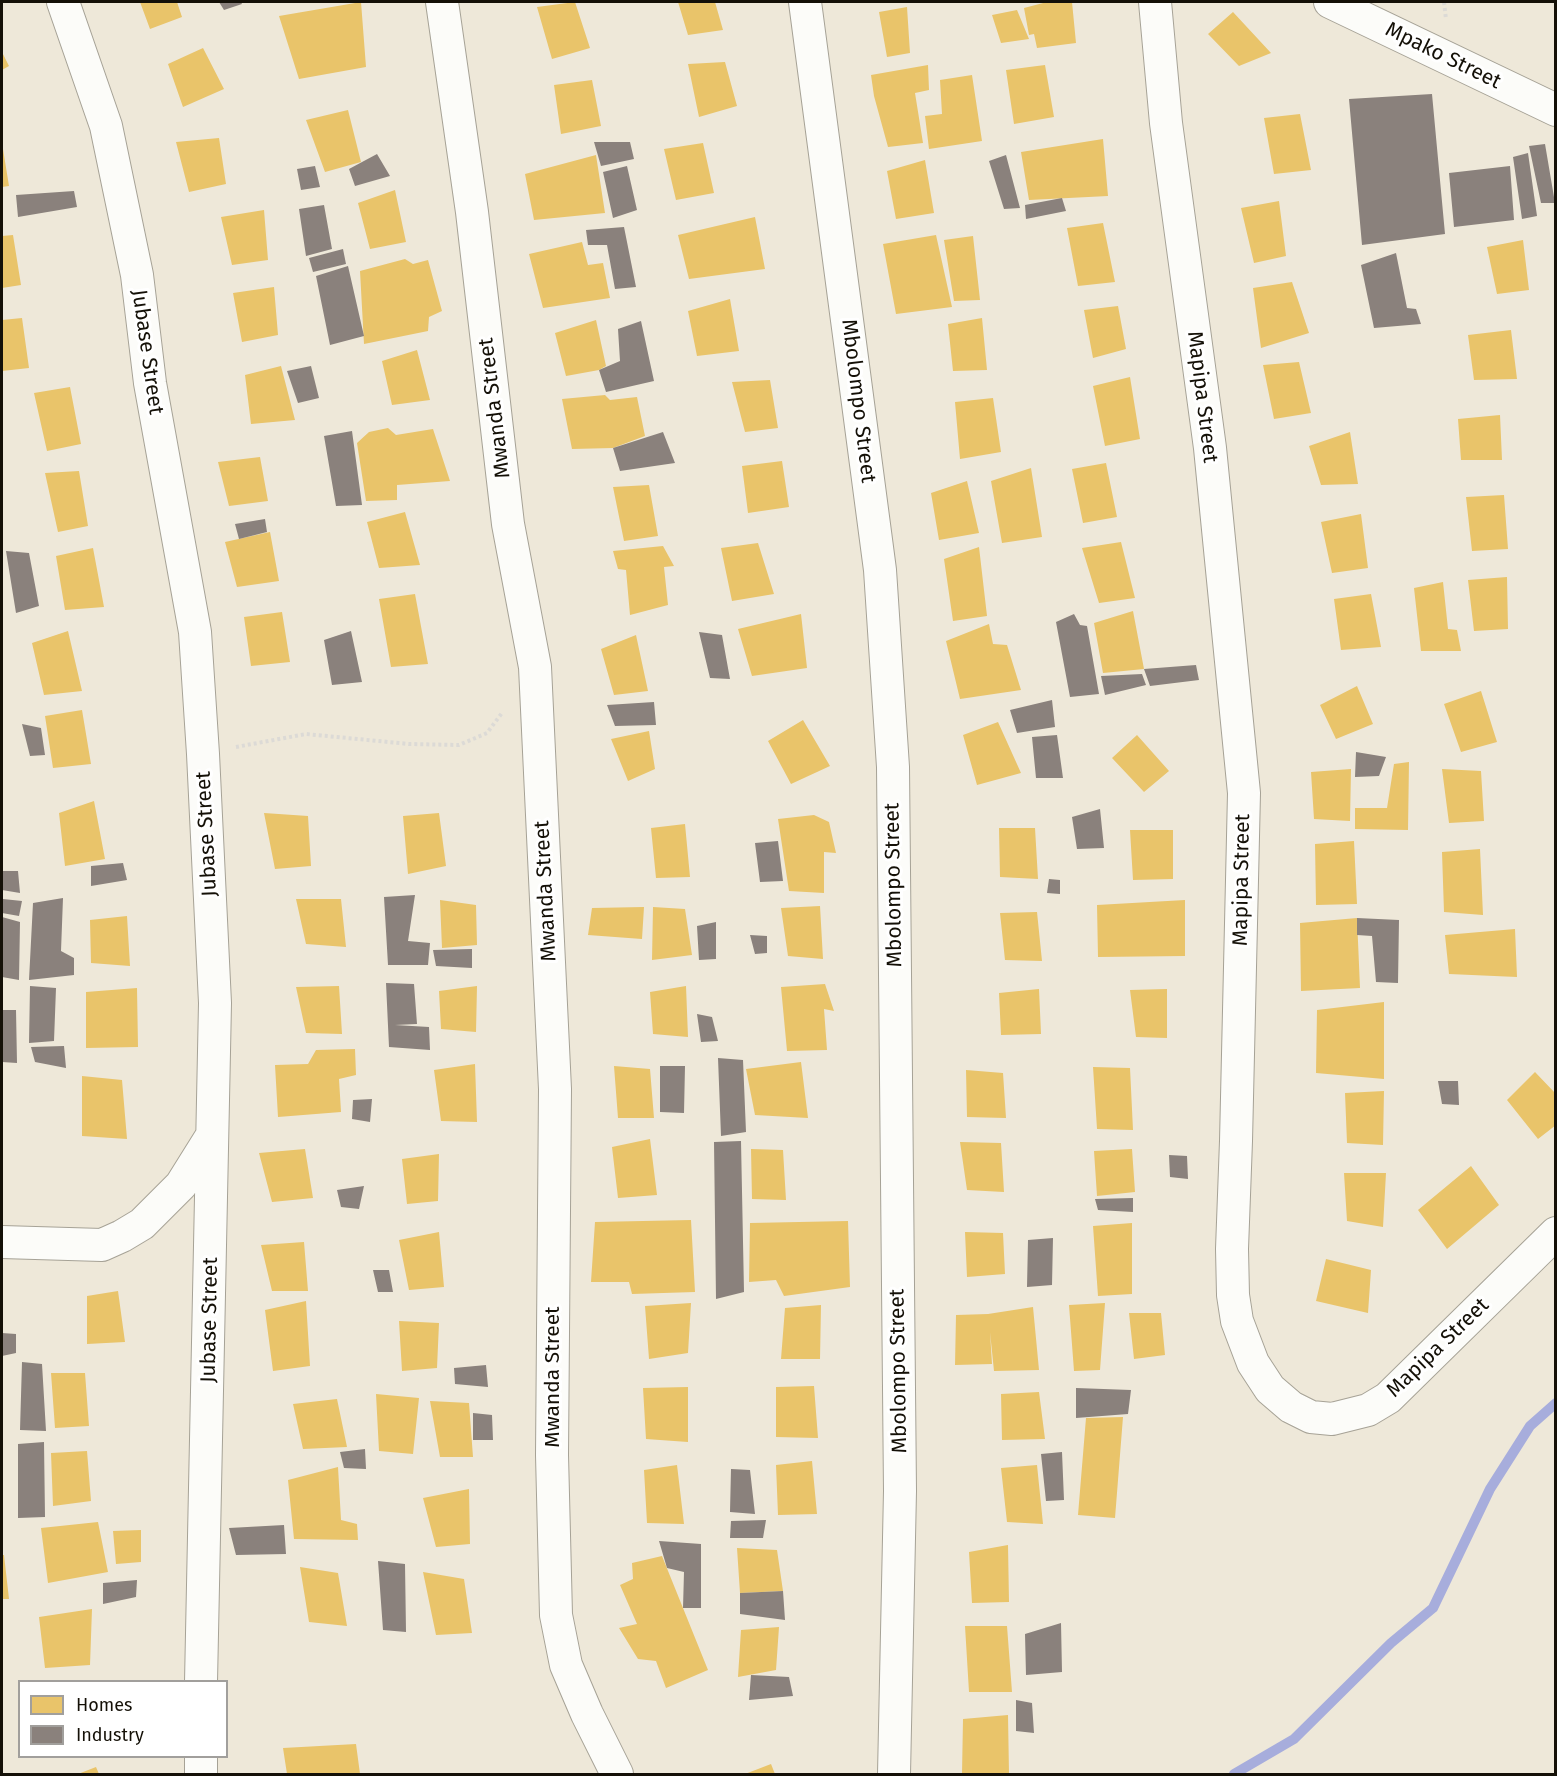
<!DOCTYPE html>
<style>
body{margin:0}
#map{position:relative;width:1557px;height:1776px;overflow:hidden;background:#eee8d9;font-family:"Fira Sans",sans-serif}
canvas{display:block}
.frame{position:absolute;inset:0;border:3px solid #141007;pointer-events:none}
.legend{position:absolute;left:18px;top:1680px;width:210px;height:78px;box-sizing:border-box;background:#fff;border:2px solid #a19f9c;margin:0;padding:8px 10px;list-style:none;font-size:18px;color:#141007}
.legend li{display:flex;align-items:center;gap:12px;height:30px}
.legend b{width:30px;border:2px solid #a19f9c}
</style>
<div id="map">
<canvas width="1557" height="1776"></canvas>
<div class="frame"></div>
<ul class="legend">
<li><b style="height:16px;background:#e9c46a"></b>Homes</li>
<li><b style="height:16px;background:#8a817c"></b>Industry</li>
</ul>
</div>
<script>
const ctx = document.querySelector('canvas').getContext('2d');
ctx.lineJoin = 'round';
function fill(path, color) {
  ctx.fillStyle = color;
  ctx.fill(path, 'evenodd');
}
function poly(rows) {
  const path = new Path2D();
  for (const r of rows) {
    path.moveTo(r[0], r[1]);
    for (let i = 2; i < r.length; i += 2) path.lineTo(r[i], r[i + 1]);
  }
  return path;
}
function strokePath(path, color, width, dash) {
  ctx.strokeStyle = color;
  ctx.lineWidth = width;
  ctx.lineCap = dash ? 'butt' : 'round';
  ctx.setLineDash(dash || []);
  ctx.stroke(path);
}
function drawText(font, color, halo, rows, align = 'center') {
  ctx.font = font + ' "Fira Sans",sans-serif';
  ctx.lineWidth = 6;
  ctx.setLineDash([]);
  ctx.textBaseline = 'middle';
  ctx.strokeStyle = halo;
  ctx.fillStyle = color;
  for (const [text, x, y, turn = 0] of rows) {
    ctx.save();
    ctx.translate(x, y);
    ctx.rotate((+turn || 0) * Math.PI / 180);
    ctx.textAlign = isNaN(turn) ? turn : align;
    if (halo) ctx.strokeText(text, 0, 0);
    ctx.fillText(text, 0, 0);
    ctx.restore();
  }
}
const homes = poly([
 [140,2,177,2,182,17,150,29],
 [361,2,366,67,299,79,279,16],
 [575,2,590,48,552,59,537,7],
 [678,2,715,2,723,30,688,35],
 [1047,2,1072,2,1076,43,1037,48,1034,34,1029,35,1024,8],
 [907,7,910,53,887,57,879,12],
 [1017,10,1029,39,1001,43,992,15],
 [1233,12,1271,53,1239,66,1208,34],
 [203,48,224,89,183,107,168,64],
 [2,52,9,66,2,70],
 [725,62,737,106,699,117,688,64],
 [928,65,929,90,915,93,923,143,888,147,874,96,871,75],
 [1045,65,1054,117,1014,124,1006,70],
 [972,75,982,141,929,149,925,116,942,114,940,80],
 [592,80,601,126,561,134,554,85],
 [348,110,361,162,325,172,306,120],
 [1300,114,1311,170,1274,174,1264,118],
 [219,138,226,184,189,192,176,142],
 [1103,139,1108,196,1029,200,1021,152],
 [703,143,714,193,676,200,664,149],
 [3,149,9,186,2,187,2,150],
 [596,155,605,213,534,220,525,174],
 [925,160,934,213,896,219,887,171],
 [395,190,406,242,370,249,358,203],
 [1279,201,1286,256,1254,263,1241,208],
 [264,210,268,260,232,265,221,217],
 [755,217,765,269,689,279,678,235],
 [1103,223,1115,282,1078,286,1067,228],
 [13,235,21,285,2,288,2,236],
 [936,235,952,307,896,314,883,244],
 [973,236,980,300,954,301,944,240],
 [1523,240,1529,290,1497,294,1487,247],
 [582,242,588,265,603,263,610,298,543,308,529,254],
 [405,259,413,264,428,260,442,311,429,317,428,331,364,344,360,271],
 [1292,282,1309,333,1261,348,1253,288],
 [274,287,278,335,242,342,233,293],
 [730,299,739,351,697,356,688,311],
 [1118,306,1126,349,1093,358,1084,310],
 [22,318,29,368,2,371,2,320],
 [982,318,987,370,953,371,948,324],
 [596,320,606,366,599,370,566,376,555,333],
 [1511,330,1517,379,1474,380,1468,335],
 [417,350,430,400,392,405,382,361],
 [1299,362,1311,413,1274,419,1263,365],
 [281,366,295,420,251,424,245,375],
 [1130,377,1140,439,1105,446,1093,386],
 [770,380,778,428,745,432,732,382],
 [70,387,81,444,47,451,34,393],
 [605,395,610,400,637,397,645,436,613,448,572,449,562,399],
 [993,398,1001,452,960,459,955,402],
 [1500,415,1502,460,1461,460,1458,419],
 [388,428,396,435,433,429,450,481,397,485,397,500,366,501,357,443,369,432],
 [1350,432,1358,484,1321,485,1309,446],
 [260,457,268,501,229,506,218,462],
 [782,461,789,507,748,513,742,466],
 [1106,463,1117,517,1083,523,1072,469],
 [1031,468,1042,537,1002,543,991,481],
 [79,471,88,526,58,532,45,473],
 [967,481,979,533,939,540,931,493],
 [649,485,658,536,624,541,613,487],
 [1504,495,1508,549,1472,551,1466,497],
 [405,512,420,565,379,568,367,522],
 [1361,514,1368,568,1332,573,1321,522],
 [270,532,279,581,237,587,225,542],
 [1121,542,1135,598,1099,603,1082,548],
 [758,543,774,594,732,601,721,548],
 [663,546,674,566,664,567,668,605,630,615,626,570,618,569,613,551],
 [979,547,987,616,953,621,944,559],
 [93,548,104,607,65,610,56,556],
 [1507,577,1508,629,1474,631,1468,580],
 [1443,582,1448,629,1457,630,1461,651,1421,651,1414,588],
 [415,594,428,664,391,667,379,599],
 [1371,594,1381,647,1341,650,1334,599],
 [1133,611,1144,669,1103,673,1094,623],
 [282,612,290,662,251,666,244,617],
 [801,614,807,668,752,676,738,629],
 [989,624,993,644,1007,645,1021,690,960,699,946,641],
 [68,631,82,691,44,695,32,643],
 [636,635,648,691,614,695,601,649],
 [1357,686,1373,724,1336,739,1320,705],
 [1481,691,1497,742,1461,752,1444,704],
 [82,710,91,764,53,768,45,716],
 [803,720,830,766,791,784,768,741],
 [998,722,1021,773,977,785,963,735],
 [649,731,655,769,628,781,611,739],
 [1137,735,1169,771,1144,792,1112,758],
 [1409,762,1408,830,1355,829,1355,808,1387,808,1394,764],
 [1351,769,1350,821,1314,819,1311,772],
 [1442,769,1481,771,1484,821,1449,823],
 [94,801,105,859,65,866,59,813],
 [264,813,308,816,311,866,275,869],
 [439,813,446,866,408,874,403,816],
 [814,815,829,822,836,853,824,852,824,893,789,891,778,819],
 [685,824,690,877,656,878,651,828],
 [999,828,1035,828,1038,879,1000,877],
 [1130,830,1173,830,1173,879,1133,880],
 [1354,841,1357,904,1316,905,1315,844],
 [1480,849,1483,915,1444,912,1442,852],
 [296,899,341,899,346,947,306,944],
 [440,900,476,905,477,945,442,948],
 [1185,900,1185,956,1098,957,1097,905],
 [820,906,823,959,788,956,781,908],
 [644,907,642,939,588,935,592,908],
 [653,907,685,909,692,955,652,960],
 [1037,912,1042,961,1005,960,1000,913],
 [127,916,130,966,91,963,90,920],
 [1357,918,1360,988,1301,991,1300,923],
 [1515,929,1517,977,1449,974,1445,935],
 [825,984,834,1011,824,1009,827,1050,787,1051,781,987],
 [339,986,342,1034,306,1033,296,987],
 [477,986,476,1032,441,1029,439,991],
 [686,986,688,1037,653,1034,650,992],
 [137,988,138,1047,86,1048,86,992],
 [1039,989,1041,1034,1001,1035,999,993],
 [1167,989,1167,1038,1136,1037,1130,990],
 [1384,1002,1384,1079,1316,1073,1317,1010],
 [355,1049,356,1075,339,1079,341,1112,278,1117,275,1065,308,1064,316,1050],
 [801,1062,808,1118,755,1115,746,1069],
 [475,1064,477,1122,441,1121,434,1070],
 [614,1066,650,1069,654,1118,618,1118],
 [1093,1067,1130,1068,1133,1130,1097,1129],
 [966,1070,1003,1073,1006,1118,967,1117],
 [1535,1072,1556,1094,1556,1125,1538,1139,1507,1100],
 [82,1076,122,1080,127,1139,82,1136],
 [1384,1091,1383,1145,1347,1143,1345,1093],
 [650,1139,657,1195,618,1198,612,1147],
 [960,1142,1001,1143,1004,1192,967,1190],
 [305,1149,313,1198,272,1202,259,1153],
 [751,1149,783,1150,786,1200,752,1199],
 [1132,1149,1135,1192,1097,1196,1094,1151],
 [439,1154,438,1201,407,1204,402,1159],
 [1471,1166,1499,1205,1447,1249,1418,1210],
 [1344,1173,1386,1173,1383,1227,1347,1221],
 [691,1220,695,1292,632,1294,629,1282,591,1282,595,1222],
 [848,1221,850,1287,784,1296,776,1280,749,1282,750,1223],
 [1132,1223,1132,1294,1098,1296,1093,1226],
 [439,1232,444,1287,409,1290,399,1240],
 [965,1232,1003,1233,1005,1274,967,1277],
 [304,1242,308,1291,272,1291,261,1245],
 [1326,1259,1371,1270,1368,1313,1316,1301],
 [118,1291,125,1342,87,1344,87,1296],
 [306,1301,310,1366,273,1371,265,1310],
 [691,1303,688,1353,649,1359,645,1306],
 [1105,1303,1100,1370,1074,1371,1069,1305],
 [821,1305,820,1359,781,1359,785,1308],
 [1033,1307,1039,1370,994,1371,990,1332,992,1364,955,1365,956,1315,988,1314],
 [1129,1313,1161,1313,1165,1355,1134,1359],
 [399,1321,439,1323,437,1368,402,1371],
 [51,1373,85,1373,89,1426,55,1428],
 [814,1386,818,1438,776,1437,776,1387],
 [688,1387,688,1442,646,1439,643,1388],
 [1039,1392,1045,1439,1002,1440,1001,1394],
 [376,1394,419,1398,413,1454,379,1451],
 [337,1399,347,1447,303,1449,293,1404],
 [430,1401,469,1403,473,1457,440,1457],
 [1123,1417,1115,1518,1078,1515,1086,1418],
 [87,1451,91,1501,53,1506,51,1453],
 [812,1461,817,1514,778,1515,776,1465],
 [677,1465,684,1524,647,1523,644,1470],
 [1037,1465,1043,1524,1007,1522,1001,1468],
 [338,1467,341,1520,357,1524,358,1540,294,1539,288,1480],
 [469,1489,470,1544,436,1547,423,1498],
 [98,1522,108,1572,48,1583,41,1528],
 [141,1530,141,1562,116,1564,113,1531],
 [1008,1545,1009,1602,972,1603,969,1552],
 [737,1548,777,1550,783,1591,740,1593],
 [2,1555,4,1555,9,1599,2,1599],
 [662,1556,708,1670,666,1688,656,1661,638,1659,619,1628,637,1624,620,1585,633,1579,632,1563],
 [300,1567,338,1573,347,1626,309,1622],
 [423,1572,464,1579,472,1633,436,1635],
 [92,1609,90,1665,45,1668,39,1617],
 [965,1626,1007,1626,1012,1692,969,1692],
 [779,1627,776,1670,738,1677,741,1630],
 [1008,1715,1009,1774,962,1774,963,1719],
 [356,1744,360,1774,287,1774,283,1748],
 [771,1764,775,1774,745,1774],
 [96,1767,99,1774,78,1774]
]);
const industry = poly([
 [219,2,241,2,242,4,224,10],
 [1432,94,1445,234,1362,245,1349,99],
 [594,142,630,142,634,159,601,166],
 [1545,144,1555,203,1541,203,1529,146],
 [1528,153,1537,216,1522,219,1513,157],
 [377,154,390,176,355,186,349,169],
 [1006,155,1020,208,1004,209,989,161],
 [315,166,320,187,301,190,297,169],
 [627,166,637,210,613,218,603,172],
 [1510,166,1514,220,1454,227,1449,173],
 [74,191,77,207,18,217,16,195],
 [1062,198,1066,211,1026,219,1025,205],
 [324,205,332,249,306,256,299,209],
 [624,227,636,287,615,289,607,245,588,245,586,230],
 [343,249,346,264,313,272,309,258],
 [1396,253,1407,308,1416,309,1421,324,1374,328,1361,265],
 [348,266,364,336,330,345,316,276],
 [641,321,654,381,606,392,599,370,620,361,618,329],
 [311,366,319,398,298,403,287,371],
 [352,431,362,505,336,506,324,436],
 [663,432,675,463,620,471,613,448],
 [265,519,267,532,239,539,235,524],
 [6,551,29,553,39,606,16,613],
 [1074,614,1080,625,1087,626,1099,694,1070,697,1056,622],
 [351,631,362,682,332,685,324,640],
 [699,632,722,635,730,679,710,678],
 [1196,665,1199,680,1150,686,1144,669],
 [1142,674,1146,685,1105,695,1101,676],
 [1052,700,1055,727,1017,733,1010,710],
 [654,702,656,725,615,726,607,705],
 [22,724,41,728,45,755,30,756],
 [1057,735,1063,778,1036,778,1032,737],
 [1356,752,1386,757,1379,776,1355,777],
 [1100,809,1104,848,1077,849,1072,817],
 [778,841,783,881,760,882,755,843],
 [123,863,127,880,91,886,91,866],
 [2,871,18,871,20,893,2,890],
 [1049,879,1060,880,1060,894,1047,893],
 [415,895,408,941,430,943,428,965,388,965,384,897],
 [63,898,61,951,74,958,74,975,29,980,33,903],
 [3,899,22,901,19,916,2,913],
 [2,917,20,922,19,980,2,977],
 [1357,918,1399,920,1398,983,1376,982,1372,936,1357,935],
 [716,922,716,959,699,960,697,926],
 [750,935,767,936,767,953,755,954],
 [472,949,472,968,436,966,433,950],
 [386,983,414,984,417,1024,395,1025,429,1027,430,1050,389,1047],
 [30,986,56,988,54,1041,29,1043],
 [2,1010,16,1010,17,1063,2,1062],
 [697,1014,712,1017,718,1041,701,1042],
 [64,1046,66,1068,35,1062,31,1047],
 [718,1058,743,1060,746,1132,721,1136],
 [660,1066,685,1066,684,1113,660,1112],
 [1438,1081,1458,1081,1459,1105,1442,1104],
 [372,1099,370,1122,352,1119,353,1100],
 [741,1141,744,1292,716,1299,714,1142],
 [1169,1155,1187,1156,1188,1179,1170,1177],
 [364,1186,359,1209,341,1207,337,1190],
 [1133,1198,1133,1212,1098,1210,1095,1199],
 [1053,1238,1052,1285,1027,1287,1028,1240],
 [373,1270,389,1270,393,1292,378,1292],
 [2,1333,16,1334,16,1353,2,1356],
 [22,1362,42,1364,46,1431,20,1430],
 [486,1365,488,1387,455,1384,454,1368],
 [1076,1388,1131,1390,1128,1414,1076,1418],
 [473,1413,492,1415,493,1440,473,1440],
 [44,1442,45,1517,18,1518,18,1444],
 [365,1449,366,1469,344,1468,340,1452],
 [1062,1452,1064,1500,1046,1501,1041,1454],
 [731,1469,750,1470,755,1514,730,1512],
 [766,1520,763,1538,730,1538,731,1521],
 [284,1525,286,1554,236,1555,229,1528],
 [659,1541,701,1544,701,1608,683,1608,684,1572,667,1568],
 [378,1561,405,1564,406,1632,383,1630],
 [137,1580,136,1597,103,1604,103,1583],
 [783,1591,785,1620,740,1614,740,1593],
 [1061,1623,1062,1672,1026,1675,1025,1634],
 [751,1675,789,1677,793,1696,749,1700],
 [1016,1700,1032,1703,1034,1733,1016,1731]
]);
const stream = poly([
 [1234,1774,1294,1739,1391,1643,1433,1608,1490,1489,1530,1426,1556,1403]
]);
const path = poly([
 [1444,2,1446,19],
 [236,747,306,734,409,744,459,745,487,733,502,713]
]);
const minor = poly([
 [63,2,106,126,137,275,150,383,195,632,203,754,215,1003,201,1682],
 [442,2,472,212,508,524,535,667,555,1089,552,1455,556,1615,566,1665,587,1714,617,1774],
 [805,2,880,570,893,767,900,1491,894,1774],
 [1155,2,1166,123,1210,448,1244,793,1236,1141,1232,1249,1233,1295,1237,1321,1253,1363,1270,1389,1291,1407,1311,1417,1332,1419,1368,1410,1388,1398,1556,1233],
 [1330,2,1556,110],
 [2,1242,102,1245,122,1236,142,1224,181,1185,211,1137],
 [201,1774,201,1756]
]);
const streetNames = [
 ["Mpako Street",1443,56,26],
 ["Jubase Street",147,352,82],
 ["Mapipa Street",1202,397,83],
 ["Mbolompo Street",858,401,83],
 ["Mwanda Street",495,408,-97],
 ["Jubase Street",207,834,-93],
 ["Mapipa Street",1242,880,-89],
 ["Mbolompo Street",894,885,-91],
 ["Mwanda Street",546,891,-93],
 ["Jubase Street",210,1320,-89],
 ["Mapipa Street",1438,1348,-44],
 ["Mbolompo Street",899,1371,-91],
 ["Mwanda Street",553,1377,-90]
];
fill(homes, '#e9c46a');
fill(industry, '#8a817c');
strokePath(stream, '#a7addc', 10);
strokePath(minor, '#a6a296', 34);
strokePath(path, '#dcdad6', 4, [3, 3]);
strokePath(minor, '#fcfcf9', 32);
drawText('21px', '#141007', '#fff', streetNames);
</script>
